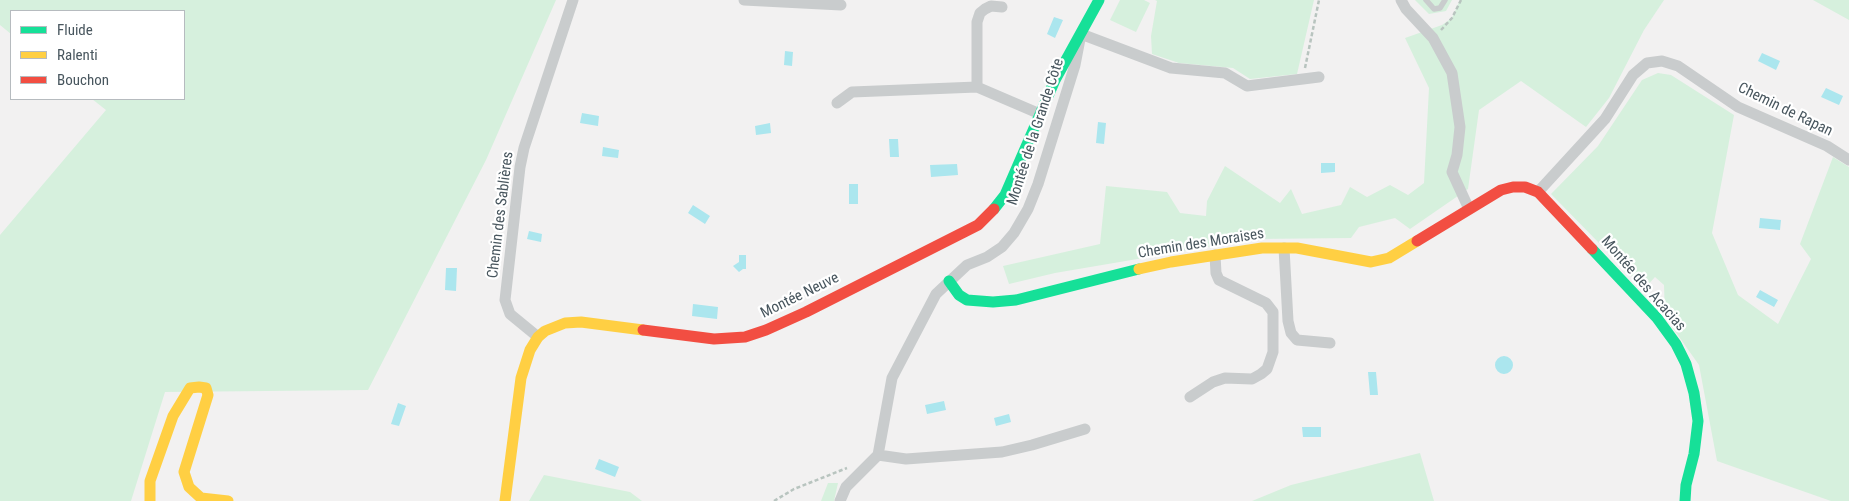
<!DOCTYPE html>
<meta charset="utf-8">
<style>
body{margin:0}
#map{position:relative;width:1849px;height:501px;overflow:hidden;background:#f2f1f1;font-family:"Roboto Condensed",sans-serif}
canvas{display:block}
.legend{position:absolute;left:10px;top:10px;width:175px;height:90px;box-sizing:border-box;background:#fff;border:1px solid #b6bbbf;margin:0;padding:6px 9px;list-style:none;font-size:15px;color:#48565e}
.legend li{display:flex;align-items:center;gap:10px;height:25px}
.legend b{width:25px;border:1px solid #b6bbbf}
</style>
<div id="map">
<canvas width="1849" height="501"></canvas>
<ul class="legend">
<li><b style="height:6px;background:#16e098"></b>Fluide</li>
<li><b style="height:6px;background:#ffcf43"></b>Ralenti</li>
<li><b style="height:6px;background:#f24e42"></b>Bouchon</li>
</ul>
</div>
<script>
const ctx = document.querySelector('canvas').getContext('2d');
ctx.lineJoin = 'round';
function fill(path, color) {
  ctx.fillStyle = color;
  ctx.fill(path, 'evenodd');
}
function poly(rows) {
  const path = new Path2D();
  for (const r of rows) {
    if (r.length === 3) {
      path.moveTo(r[0] + r[2], r[1]);
      path.arc(r[0], r[1], r[2], 0, 2 * Math.PI);
      continue;
    }
    path.moveTo(r[0], r[1]);
    for (let i = 2; i < r.length; i += 2) path.lineTo(r[i], r[i + 1]);
  }
  return path;
}
function strokePath(path, color, width, dash) {
  ctx.strokeStyle = color;
  ctx.lineWidth = width;
  ctx.lineCap = dash ? 'butt' : 'round';
  ctx.setLineDash(dash || []);
  ctx.stroke(path);
}
function drawText(font, color, halo, rows, align = 'center') {
  ctx.font = font + ' "Roboto Condensed",sans-serif';
  ctx.lineWidth = 4.5;
  ctx.setLineDash([]);
  ctx.textBaseline = 'middle';
  ctx.strokeStyle = halo;
  ctx.fillStyle = color;
  for (const [text, x, y, turn = 0] of rows) {
    ctx.save();
    ctx.translate(x, y);
    ctx.rotate((+turn || 0) * Math.PI / 180);
    ctx.textAlign = isNaN(turn) ? turn : align;
    if (halo) ctx.strokeText(text, 0, 0);
    ctx.fillText(text, 0, 0);
    ctx.restore();
  }
}
const green = poly([
 [0,0,556,0,486,160,368,390,165,392,131,501,0,501,0,235,106,110,92,99,184,99,184,11,11,11,11,34,0,25],
 [1120,0,1144,0,1150,3,1136,32,1110,20],
 [1155,0,1314,0,1297,74,1250,79,1233,68,1179,63,1152,54,1151,36,1157,1],
 [1415,0,1452,0,1446,11,1429,14],
 [1460,0,1664,0,1644,30,1609,98,1586,127,1521,81,1479,110,1468,189,1410,229,1395,218,1359,227,1351,238,1255,239,1055,273,1009,284,1003,266,1100,244,1106,186,1167,192,1180,213,1206,216,1207,201,1225,166,1280,203,1291,189,1302,214,1341,205,1350,187,1367,197,1390,185,1408,195,1424,183,1429,88,1405,38,1442,25,1452,18],
 [1813,0,1849,0,1849,20],
 [1658,73,1671,75,1734,115,1712,233,1738,295,1778,324,1811,259,1800,244,1833,157,1849,167,1849,501,1831,501,1717,461,1699,365,1665,317,1664,285,1655,277,1644,289,1551,194,1598,146,1642,80],
 [1420,453,1434,501,1252,501,1291,485],
 [544,475,630,492,642,501,529,501],
 [828,483,838,483,834,501,821,501]
]);
const water = poly([
 [1054,17,1063,20,1055,38,1047,34],
 [785,51,793,52,792,66,784,65],
 [1762,53,1780,61,1776,70,1758,61],
 [1826,88,1843,96,1839,105,1821,97],
 [582,113,599,116,598,126,580,123],
 [1098,122,1106,123,1104,144,1096,143],
 [770,123,771,133,756,135,755,126],
 [889,139,898,139,899,157,890,157],
 [603,147,619,150,618,158,602,156],
 [1321,163,1335,163,1335,172,1321,173],
 [957,164,958,175,931,177,930,165],
 [849,184,858,184,858,204,849,204],
 [693,205,710,216,705,224,688,213],
 [1760,218,1781,220,1780,230,1759,228],
 [529,231,542,234,541,242,527,239],
 [739,255,746,255,746,269,743,269,739,272,733,266,739,262],
 [446,268,457,268,456,291,445,290],
 [1760,290,1778,300,1774,307,1756,297],
 [693,304,718,307,717,319,692,316],
 [1504,365,9],
 [1368,372,1376,372,1378,395,1370,395],
 [944,401,946,410,927,414,925,405],
 [398,403,406,406,399,426,391,424],
 [1009,414,1011,422,996,426,994,418],
 [1302,427,1321,427,1321,437,1303,437],
 [599,459,619,467,615,477,595,469]
]);
const path = poly([
 [1441,30,1452,18,1461,0],
 [1305,68,1319,0],
 [774,501,794,489,847,468]
]);
const lane = poly([
 [1426,0,1434,9,1440,8,1445,0]
]);
const street = poly([
 [744,0,841,5],
 [1401,0,1406,9,1433,38,1452,73,1460,127,1457,155,1452,172,1469,209],
 [977,87,977,22,980,13,985,9,991,6,1002,7],
 [837,103,852,92,977,87,1040,114],
 [1538,192,1605,119,1633,75,1647,63,1662,61,1678,66,1738,107,1827,146,1849,160],
 [1284,248,1288,321,1291,333,1297,340,1330,343],
 [538,337,510,314,505,300,520,167,524,148,573,0],
 [1190,397,1213,382,1225,378,1252,379,1261,374,1267,369,1273,352,1273,312,1266,303,1219,280,1216,273,1215,255],
 [878,455,906,459,1002,452,1032,445,1085,429],
 [840,501,846,487,878,455,892,378,936,294,967,265,987,257,1002,247,1014,233,1028,209,1038,184,1075,65,1081,34,1171,68,1225,73,1247,86,1319,77]
]);
const fast = poly([
 [994,209,1005,195,1055,80,1099,0],
 [1592,249,1657,318,1676,344,1686,364,1694,393,1698,421,1694,454,1686,485,1685,501],
 [949,281,959,295,967,300,993,302,1016,300,1139,269]
]);
const slow = poly([
 [1139,269,1171,262,1262,248,1297,248,1371,262,1389,258,1417,241],
 [150,501,150,481,173,416,190,388,199,387,206,388,208,395,184,472,189,487,201,498,228,501],
 [505,501,521,378,530,350,538,337,545,331,565,323,581,322,643,330]
]);
const jam = poly([
 [1417,241,1501,190,1513,187,1525,187,1538,192,1592,249],
 [643,330,714,339,745,337,766,330,806,312,978,225,994,209]
]);
const streetNames = [
 ["Chemin de Rapan",1785,110,26],
 ["Montée de la Grande Côte",1036,132,-72],
 ["Chemin des Sablières",501,215,-83],
 ["Chemin des Moraises",1201,244,-9],
 ["Montée des Acacias",1643,284,49],
 ["Montée Neuve",800,296,-26]
];
fill(green, '#d6f0dd');
fill(water, '#abe6ee');
strokePath(path, '#b8c4bf', 2.5, [4, 2.5]);
strokePath(lane, '#c9cccd', 5.5);
strokePath(street, '#c9cccd', 11);
strokePath(fast, '#16e098', 11);
strokePath(slow, '#ffcf43', 11);
strokePath(jam, '#f24e42', 11);
drawText('15px', '#48565e', '#fff', streetNames);
</script>
